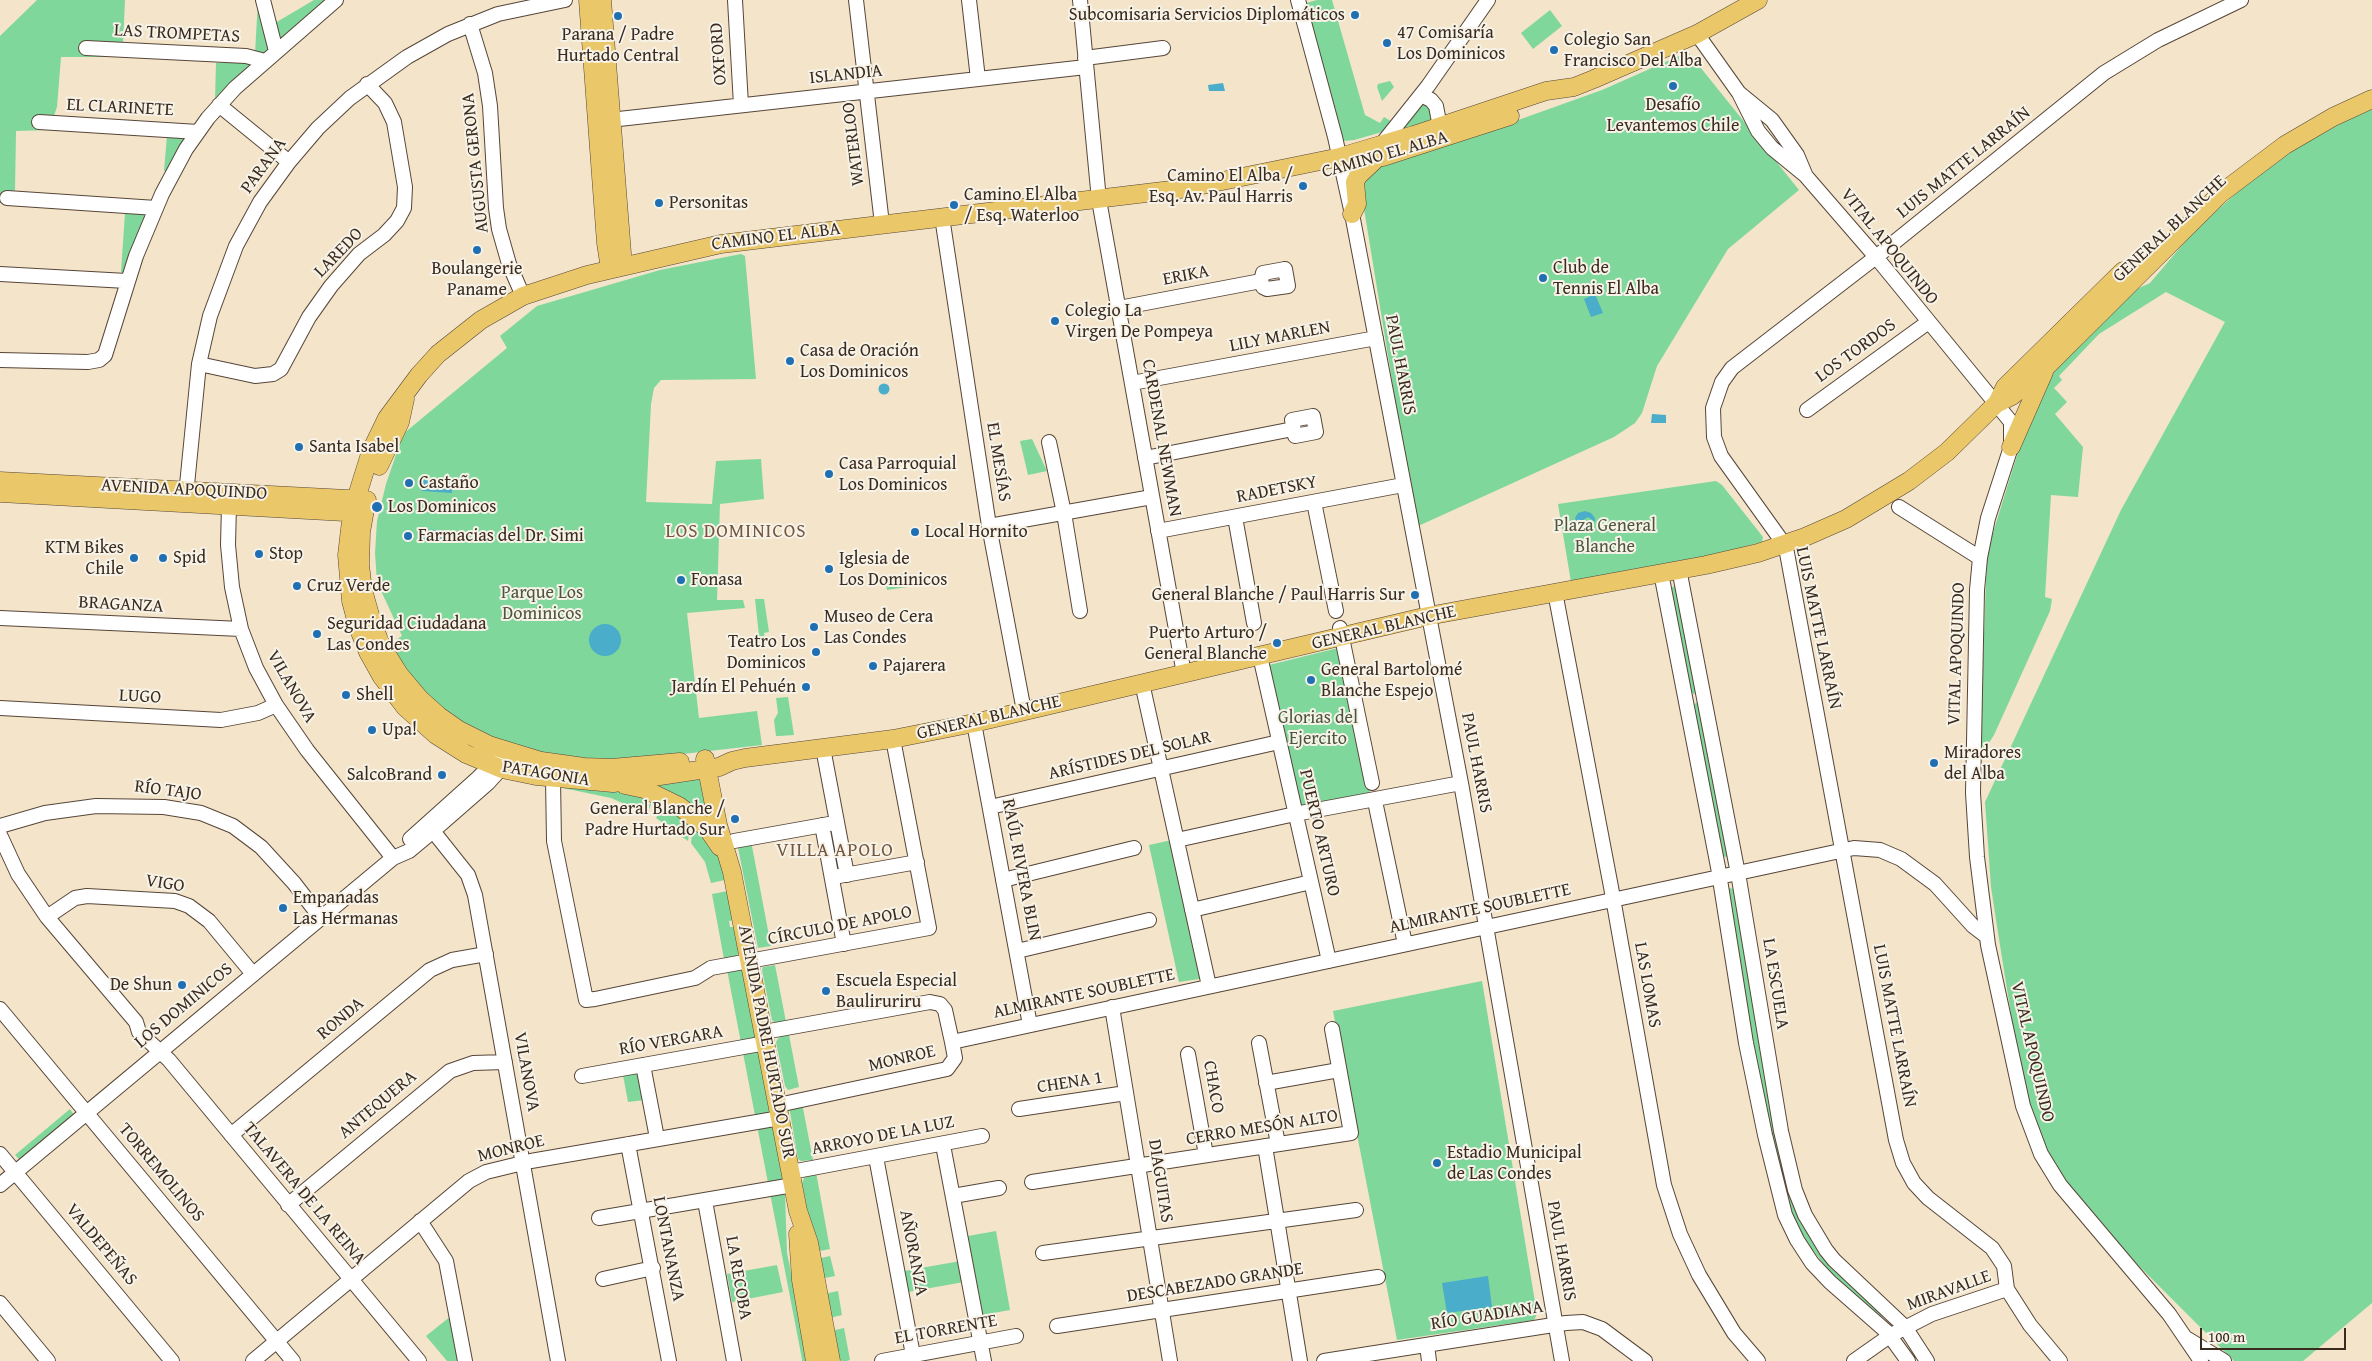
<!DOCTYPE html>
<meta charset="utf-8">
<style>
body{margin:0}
#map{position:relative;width:2372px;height:1361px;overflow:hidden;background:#f3e4ca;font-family:"Gentium Book Plus",serif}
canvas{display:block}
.scale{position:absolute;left:2200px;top:1328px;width:146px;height:22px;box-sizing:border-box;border:2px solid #3b2a1e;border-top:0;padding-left:6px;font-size:15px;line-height:18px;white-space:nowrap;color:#3b2a1e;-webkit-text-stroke:4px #f7f3e8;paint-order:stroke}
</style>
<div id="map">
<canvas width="2372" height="1361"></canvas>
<div class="scale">100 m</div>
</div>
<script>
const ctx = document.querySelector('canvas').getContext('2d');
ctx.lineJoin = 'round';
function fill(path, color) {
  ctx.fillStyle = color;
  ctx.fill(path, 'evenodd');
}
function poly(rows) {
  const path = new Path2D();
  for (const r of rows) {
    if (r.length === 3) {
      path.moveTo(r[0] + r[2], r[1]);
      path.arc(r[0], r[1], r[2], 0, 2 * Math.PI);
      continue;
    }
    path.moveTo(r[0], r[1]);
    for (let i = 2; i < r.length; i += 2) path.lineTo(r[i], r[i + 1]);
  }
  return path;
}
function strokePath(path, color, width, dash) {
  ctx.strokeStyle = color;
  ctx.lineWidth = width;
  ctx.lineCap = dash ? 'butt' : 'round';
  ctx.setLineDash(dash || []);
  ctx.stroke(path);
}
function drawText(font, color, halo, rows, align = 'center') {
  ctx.font = font + ' "Gentium Book Plus",serif';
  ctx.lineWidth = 4;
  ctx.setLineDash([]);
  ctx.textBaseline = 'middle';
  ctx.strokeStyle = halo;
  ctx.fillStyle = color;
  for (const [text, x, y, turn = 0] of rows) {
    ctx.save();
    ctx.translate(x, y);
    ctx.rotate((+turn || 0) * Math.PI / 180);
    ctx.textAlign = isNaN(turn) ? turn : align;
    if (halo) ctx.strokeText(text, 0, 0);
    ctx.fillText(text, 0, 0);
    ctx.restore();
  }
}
const green = poly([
 [37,0,125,0,123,43,108,57,61,57,57,107,49,130,16,131,15,190,0,203,0,36],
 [258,0,271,51,265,55,255,54],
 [314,0,325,0,280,39,275,23],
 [1317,0,1332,0,1365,115,1380,123,1384,117,1394,123,1389,130,1354,140,1343,141,1306,3],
 [1550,10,1562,26,1533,49,1521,33],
 [1688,52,1799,190,1728,249,1657,366,1642,413,1635,423,1614,437,1416,527,1358,172,1482,133,1602,90],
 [216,63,255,63,215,101],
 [1390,81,1394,87,1382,101,1377,87,1378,84],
 [1421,101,1428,102,1434,124,1396,134],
 [2372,108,2372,1303,2303,1361,2234,1361,2139,1266,2064,1182,2038,1136,2023,1089,1999,939,1991,887,1985,802,2121,510,2225,322,2166,292,2099,334,2059,376,2062,380,2054,388,2067,402,2055,414,2083,447,2078,497,2051,495,2045,597,2052,599,2050,611,1994,735,1985,749,1980,743,1987,552,2024,433,2052,370,2135,290,2150,283,2195,230,2269,164,2358,114],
 [167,136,188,136,168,171,164,171],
 [125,213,148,215,125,273,121,272],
 [741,254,745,256,756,379,661,380,654,388,651,404,646,502,712,504,716,461,761,459,764,499,720,504,717,600,743,600,745,608,687,613,699,718,757,711,762,745,621,761,602,761,529,750,485,736,441,710,417,684,390,644,402,636,377,582,375,553,377,521,386,484,403,434,507,348,500,336,537,306,660,270],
 [1032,439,1047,471,1028,475,1020,441],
 [1716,481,1722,485,1763,537,1762,542,1713,555,1571,582,1558,504],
 [904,574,907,587,887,590,885,578],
 [1674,586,1677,588,1697,693,1693,694,1691,691,1670,589],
 [755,599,764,599,769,632,764,633,766,645,760,645],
 [1338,648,1370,794,1299,807,1269,665],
 [788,697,794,735,779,736,776,736,774,720,778,713,776,698],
 [1697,702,1700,704,1728,853,1727,857,1721,856,1693,706],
 [702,776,711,820,652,782],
 [568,787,606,792,630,792,648,796,649,805,652,802,647,814,611,798,563,788],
 [664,807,691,821,688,841,656,818,661,809],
 [693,825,720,855,725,880,711,883,705,862,691,843],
 [1172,840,1201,972,1199,979,1179,982,1149,845],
 [751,841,771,946,758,948,737,843],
 [1729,888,1734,889,1779,1151,1795,1205,1885,1317,1882,1317,1866,1304,1833,1276,1809,1245,1789,1213,1778,1174,1749,1025],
 [728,891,734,920,729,921,730,927,735,927,740,950,736,957,724,959,712,894],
 [775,965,786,1022,776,1024,772,1020,762,970,763,967],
 [738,968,744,972,776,1138,785,1194,787,1253,809,1361,802,1361,802,1359,727,970],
 [1482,981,1537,1314,1534,1320,1397,1340,1333,1011],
 [789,1035,799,1087,788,1090,785,1086,776,1042,780,1036],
 [637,1073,640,1075,645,1100,628,1102,623,1075],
 [802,1103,813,1160,801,1161,798,1159,789,1106],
 [70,1109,74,1115,20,1160,15,1155],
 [816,1172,830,1249,815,1252,802,1183,805,1176],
 [996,1231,1010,1310,982,1315,975,1280,908,1292,904,1271,972,1259,968,1236],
 [830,1256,835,1276,820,1279,817,1259],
 [777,1265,783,1292,732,1302,727,1274],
 [838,1291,842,1315,829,1318,824,1294],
 [451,1316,461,1361,447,1361,426,1336],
 [844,1328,850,1360,847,1361,842,1361,836,1357,831,1331]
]);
const water = poly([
 [1223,83,1225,91,1209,91,1208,85],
 [1595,294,1603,313,1591,317,1584,299],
 [884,389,5.5],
 [1652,414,1666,415,1666,423,1651,423],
 [423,480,452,481,452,493,422,491],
 [1585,511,1591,513,1595,518,1595,522,1588,517,1583,520,1584,525,1588,524,1594,527,1584,531,1579,529,1575,518,1578,513],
 [420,529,450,531,450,542,420,541],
 [605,640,16],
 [1488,1276,1492,1307,1447,1313,1442,1283]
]);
const minor = poly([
 [263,0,276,51],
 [735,0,741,105],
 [856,0,882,224],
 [969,0,978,79],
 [1080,0,1099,200,1184,674],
 [1298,0,1335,137,1352,214,1461,783,1562,1361],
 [470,24,485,73,490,106,496,208,499,229,509,264,523,296],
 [1697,34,1739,93,1758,131,1772,148,1805,175,1876,257,2011,422,2011,447,1988,518,1980,558,1977,590,1973,793,1977,857,1988,945,2023,1106,2041,1154,2060,1185,2169,1314,2201,1361],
 [86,48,246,56,265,61],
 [1085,58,1163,48],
 [1739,93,1772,120,1797,155,1805,174],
 [1421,95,1431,100,1436,106,1440,127,1437,135],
 [219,105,289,162],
 [610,120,1086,67],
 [39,122,198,132],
 [1381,145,1428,86,1488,0],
 [7,198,156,208],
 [942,217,989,526,1024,711],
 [1285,269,1288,286,1267,289,1263,287,1261,281,1263,273,1285,269],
 [0,274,127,281],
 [1119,308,1261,281],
 [0,360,88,362,99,360,105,355,136,256,162,194,186,149,208,118,235,88,336,0],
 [199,364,255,376,273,374,281,369,309,317,331,286,359,254,384,235,397,221,404,208,405,187,394,122,385,103,367,84],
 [1132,383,1376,338],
 [1807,410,1927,323],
 [1313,416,1316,432,1295,436,1292,420,1313,416],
 [1049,442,1064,513,1080,611],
 [1145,458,1293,429],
 [183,500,186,495,199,364,210,316,236,246,260,202,289,162,318,128,350,98,407,57,448,34,498,14,565,0],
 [1314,502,1336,611],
 [229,505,228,545,232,587,241,629,256,668,276,705,307,750,393,858],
 [1899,507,1980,558],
 [1235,517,1254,623],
 [989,526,1152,497],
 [1158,531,1403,485],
 [1679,569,1739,879,1781,1131,1795,1190,1805,1215,1826,1250,1834,1260,1905,1327,1927,1361],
 [1661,573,1718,867,1746,1043,1765,1135,1785,1215,1797,1240,1812,1263,1830,1282,1887,1332,1908,1361],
 [1555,592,1611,887,1664,1185,1680,1234,1699,1275,1734,1333,1758,1361],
 [0,618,241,629],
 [1340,628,1372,783],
 [1260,656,1329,961],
 [1142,683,1209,986],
 [0,708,221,720,258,713,276,705],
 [974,723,1030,1025],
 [823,748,847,875],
 [553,779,554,841,586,1000,595,999,695,978,711,968,929,928,893,739],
 [1376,806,1405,944],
 [990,807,1279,742],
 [822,825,844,944],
 [0,826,45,813,96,806,164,807,201,813,233,826,261,847,294,883,321,918],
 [433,831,468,875,475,895,558,1361],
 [0,835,18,874,47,917,136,1022,139,1032,169,1060,419,1361],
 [410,839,478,778,491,765,502,750],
 [1177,840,1295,814,1461,783],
 [734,841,829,824],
 [839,876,917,862],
 [1003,880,1134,848],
 [1192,910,1311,882],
 [47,917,75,898,87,896,175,901,189,906,209,921,253,974],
 [1017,951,1149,920],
 [1112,1007,1170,1361],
 [0,1009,293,1361],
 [764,1032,930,1002,940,1004,945,1010,952,1042,955,1058,947,1069,778,1105],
 [952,1042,1854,848,1880,850,1901,859,1935,884,1973,926,1986,936],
 [1259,1043,1278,1144],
 [1188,1054,1206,1155],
 [643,1065,657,1138],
 [582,1076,766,1043],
 [1266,1083,1339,1070],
 [1019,1109,1126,1093],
 [231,1135,430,970,452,960,486,954],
 [628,1144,669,1361],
 [943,1145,984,1361],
 [1265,1146,1300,1361],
 [0,1154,172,1361],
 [876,1157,913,1355],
 [791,1172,982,1136],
 [1032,1182,1351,1133,1332,1029],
 [0,1185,393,858,409,851,433,831,488,783,507,762],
 [953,1196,999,1188],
 [705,1201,734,1361],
 [288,1205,450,1071,473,1063,505,1062],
 [599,1218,793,1185],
 [420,1221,446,1261,465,1361],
 [1043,1253,1356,1210],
 [603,1279,653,1268],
 [0,1303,48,1361],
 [1057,1326,1378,1277],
 [2186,1338,2224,1361],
 [1427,1345,1429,1361],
 [253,1361,469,1181,486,1172,531,1161,780,1118],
 [882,1361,1016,1336],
 [1324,1361,1566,1323,1583,1322,1602,1329,1645,1361],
 [1854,1361,1891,1335,1932,1314,2007,1289],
 [2060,1361,2030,1325,2007,1289,2004,1266,1992,1248,1928,1198,1914,1183,1903,1163,1896,1140,1787,553,1779,537,1721,456,1714,437,1713,408,1722,382,1732,368,1876,257,2104,73,2158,40,2241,0]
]);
const major = poly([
 [588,0,606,243,610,269],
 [602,0,623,266],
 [1758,0,1697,34,1594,79,1574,87,1546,91,1414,135,1340,157,1188,188,721,244,587,275,523,296,481,320,438,354,419,375,387,418,371,451,352,512,347,555,351,601,358,627,368,652,382,677,405,707,436,735,466,754,502,769,536,776,613,783,719,767,732,761,745,758,893,739,974,723,1428,616,1706,565,1758,553,1805,537,1846,519,1909,481,1947,452,1996,404,2012,396,2047,366,2220,194,2285,145,2333,117,2372,99],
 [1383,157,1510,116],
 [1352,214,1357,204,1355,182,1358,176,1376,159],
 [1998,401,2005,387,2123,271],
 [2011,447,2044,372],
 [379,466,400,422,405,399],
 [0,481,367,500],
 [0,493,363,513],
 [366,504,361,532,360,565,363,590,372,622,381,645,399,674,420,699,439,716,459,730,489,745,541,761,584,767,612,768,680,762],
 [705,759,718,825,732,872,798,1211,809,1243,831,1361],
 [625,785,644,789,679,806,707,828,720,847],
 [798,1234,801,1280,815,1361]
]);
const markers = [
 [1355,15,5,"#1f6fb2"],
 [618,16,5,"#1f6fb2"],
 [1387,43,5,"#1f6fb2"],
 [1554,50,5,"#1f6fb2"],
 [1673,86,5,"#1f6fb2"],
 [1303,186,5,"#1f6fb2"],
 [659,203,5,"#1f6fb2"],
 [954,205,5,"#1f6fb2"],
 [477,250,5,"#1f6fb2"],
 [1543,278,5,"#1f6fb2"],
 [1055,321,5,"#1f6fb2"],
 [790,361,5,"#1f6fb2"],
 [299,447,5,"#1f6fb2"],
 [829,474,5,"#1f6fb2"],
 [409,483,5,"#1f6fb2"],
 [377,507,6,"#1f6fb2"],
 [915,532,5,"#1f6fb2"],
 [408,536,5,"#1f6fb2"],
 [259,554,5,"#1f6fb2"],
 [134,558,5,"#1f6fb2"],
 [163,558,5,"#1f6fb2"],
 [829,569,5,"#1f6fb2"],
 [681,580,5,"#1f6fb2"],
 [297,586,5,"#1f6fb2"],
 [1415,595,5,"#1f6fb2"],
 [814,627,5,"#1f6fb2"],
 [317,634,5,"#1f6fb2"],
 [1277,643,5,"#1f6fb2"],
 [816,652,5,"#1f6fb2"],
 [873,666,5,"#1f6fb2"],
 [1311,680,5,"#1f6fb2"],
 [806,687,5,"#1f6fb2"],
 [346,695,5,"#1f6fb2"],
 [372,730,5,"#1f6fb2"],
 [1934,763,5,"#1f6fb2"],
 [442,775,5,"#1f6fb2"],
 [735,819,5,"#1f6fb2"],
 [283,908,5,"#1f6fb2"],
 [182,985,5,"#1f6fb2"],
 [826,991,5,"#1f6fb2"],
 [1437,1163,5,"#1f6fb2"]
];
const poiNames = [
 ["Subcomisaria Servicios Diplomáticos",1345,15,"right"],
 ["47 Comisaría",1397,33],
 ["Los Dominicos",1397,54],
 ["Parana / Padre",618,35,"center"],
 ["Hurtado Central",618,56,"center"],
 ["Colegio San",1564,40],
 ["Francisco Del Alba",1564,61],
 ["Desafío",1673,105,"center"],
 ["Levantemos Chile",1673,126,"center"],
 ["Camino El Alba /",1293,176,"right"],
 ["Esq. Av. Paul Harris",1293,197,"right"],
 ["Camino El Alba",964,195],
 ["/ Esq. Waterloo",964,216],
 ["Personitas",669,203],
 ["Club de",1553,268],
 ["Tennis El Alba",1553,289],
 ["Boulangerie",477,269,"center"],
 ["Paname",477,290,"center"],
 ["Colegio La",1065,311],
 ["Virgen De Pompeya",1065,332],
 ["Casa de Oración",800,351],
 ["Los Dominicos",800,372],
 ["Santa Isabel",309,447],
 ["Casa Parroquial",839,464],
 ["Los Dominicos",839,485],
 ["Castaño",419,483],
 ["Los Dominicos",388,507],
 ["Local Hornito",925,532],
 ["Farmacias del Dr. Simi",418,536],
 ["KTM Bikes",124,548,"right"],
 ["Chile",124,569,"right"],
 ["Stop",269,554],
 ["Spid",173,558],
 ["Iglesia de",839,559],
 ["Los Dominicos",839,580],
 ["Fonasa",691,580],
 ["Cruz Verde",307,586],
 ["General Blanche / Paul Harris Sur",1405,595,"right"],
 ["Museo de Cera",824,617],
 ["Las Condes",824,638],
 ["Seguridad Ciudadana",327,624],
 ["Las Condes",327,645],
 ["Puerto Arturo /",1267,633,"right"],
 ["General Blanche",1267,654,"right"],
 ["Teatro Los",806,642,"right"],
 ["Dominicos",806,663,"right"],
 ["Pajarera",883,666],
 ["General Bartolomé",1321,670],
 ["Blanche Espejo",1321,691],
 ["Jardín El Pehuén",796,687,"right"],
 ["Shell",356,695],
 ["Upa!",382,730],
 ["Miradores",1944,753],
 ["del Alba",1944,774],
 ["SalcoBrand",432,775,"right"],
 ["General Blanche /",725,809,"right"],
 ["Padre Hurtado Sur",725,830,"right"],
 ["Empanadas",293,898],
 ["Las Hermanas",293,919],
 ["Escuela Especial",836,981],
 ["Bauliruriru",836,1002],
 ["De Shun",172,985,"right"],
 ["Estadio Municipal",1447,1153],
 ["de Las Condes",1447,1174]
];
const streetNames = [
 ["LAS TROMPETAS",177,34,3],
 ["OXFORD",719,54,-94],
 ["ISLANDIA",846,75,-6],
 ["EL CLARINETE",120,108,3],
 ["WATERLOO",854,144,-97],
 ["CAMINO EL ALBA",1385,155,-16],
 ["AUGUSTA GERONA",476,163,-96],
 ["LUIS MATTE LARRAÍN",1964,163,-39],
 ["PARANA",264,166,-54],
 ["GENERAL BLANCHE",2170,229,-43],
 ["CAMINO EL ALBA",776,237,-7],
 ["VITAL APOQUINDO",1889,247,51],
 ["LAREDO",339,253,-46],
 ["ERIKA",1186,276,-11],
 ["LILY MARLEN",1280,337,-11],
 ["LOS TORDOS",1856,351,-36],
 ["PAUL HARRIS",1400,365,79],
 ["CARDENAL NEWMAN",1161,438,80],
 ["EL MESÍAS",998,462,81],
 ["AVENIDA APOQUINDO",184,490,3],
 ["RADETSKY",1277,490,-11],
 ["BRAGANZA",121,605,3],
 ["GENERAL BLANCHE",1384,628,-13],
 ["LUIS MATTE LARRAÍN",1818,628,78],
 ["VITAL APOQUINDO",1957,654,-88],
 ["VILANOVA",291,687,60],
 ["LUGO",140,697,3],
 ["GENERAL BLANCHE",989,718,-13],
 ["ARÍSTIDES DEL SOLAR",1130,756,-13],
 ["PAUL HARRIS",1476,763,79],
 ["PATAGONIA",546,774,9],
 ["RÍO TAJO",168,791,7],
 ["PUERTO ARTURO",1319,833,77],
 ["RAÚL RIVERA BLIN",1021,870,79],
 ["VIGO",165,884,9],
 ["ALMIRANTE SOUBLETTE",1480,909,-12],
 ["CÍRCULO DE APOLO",840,926,-11],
 ["LA ESCUELA",1775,984,81],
 ["LAS LOMAS",1647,985,80],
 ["ALMIRANTE SOUBLETTE",1084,994,-12],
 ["LOS DOMINICOS",184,1006,-40],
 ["RONDA",341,1019,-40],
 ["LUIS MATTE LARRAÍN",1894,1026,79],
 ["RÍO VERGARA",671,1041,-10],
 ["AVENIDA PADRE HURTADO SUR",766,1042,79],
 ["VITAL APOQUINDO",2032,1052,77],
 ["MONROE",902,1059,-13],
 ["VILANOVA",526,1072,80],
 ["CHENA 1",1070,1083,-9],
 ["CHACO",1213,1087,80],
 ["ANTEQUERA",378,1105,-40],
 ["CERRO MESÓN ALTO",1262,1128,-9],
 ["ARROYO DE LA LUZ",883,1136,-11],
 ["MONROE",511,1149,-14],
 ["TORREMOLINOS",161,1173,50],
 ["DIAGUITAS",1160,1181,81],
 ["TALAVERA DE LA REINA",304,1194,50],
 ["VALDEPEÑAS",101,1245,50],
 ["LONTANANZA",668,1249,79],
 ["PAUL HARRIS",1561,1251,80],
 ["AÑORANZA",913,1253,79],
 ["LA RECOBA",738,1278,80],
 ["DESCABEZADO GRANDE",1215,1283,-9],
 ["MIRAVALLE",1949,1291,-20],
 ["RÍO GUADIANA",1487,1316,-9],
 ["EL TORRENTE",946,1330,-10]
];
const parkNames = [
 ["Plaza General",1605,526],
 ["Blanche",1605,547],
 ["Parque Los",542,593],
 ["Dominicos",542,614],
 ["Glorias del",1318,718],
 ["Ejercito",1318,739]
];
const neighbourhoodNames = [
 ["LOS DOMINICOS",736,532],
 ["VILLA APOLO",835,851]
];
fill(green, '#7fd79b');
fill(water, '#4aadc9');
strokePath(minor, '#574638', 16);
strokePath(major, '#574638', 19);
strokePath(minor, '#fff', 14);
strokePath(major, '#eac769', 18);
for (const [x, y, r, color] of markers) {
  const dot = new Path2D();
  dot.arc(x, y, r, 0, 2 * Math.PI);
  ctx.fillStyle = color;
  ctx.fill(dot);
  strokePath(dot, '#f7f3e8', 2);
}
drawText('18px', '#3b2a1e', '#f7f3e8', poiNames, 'left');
drawText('18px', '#3b2a1e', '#f7f3e8', streetNames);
drawText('18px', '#4c553d', '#f7f3e8', parkNames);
ctx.letterSpacing = '1px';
drawText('19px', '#74563e', '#f7f3e8', neighbourhoodNames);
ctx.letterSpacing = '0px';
</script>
